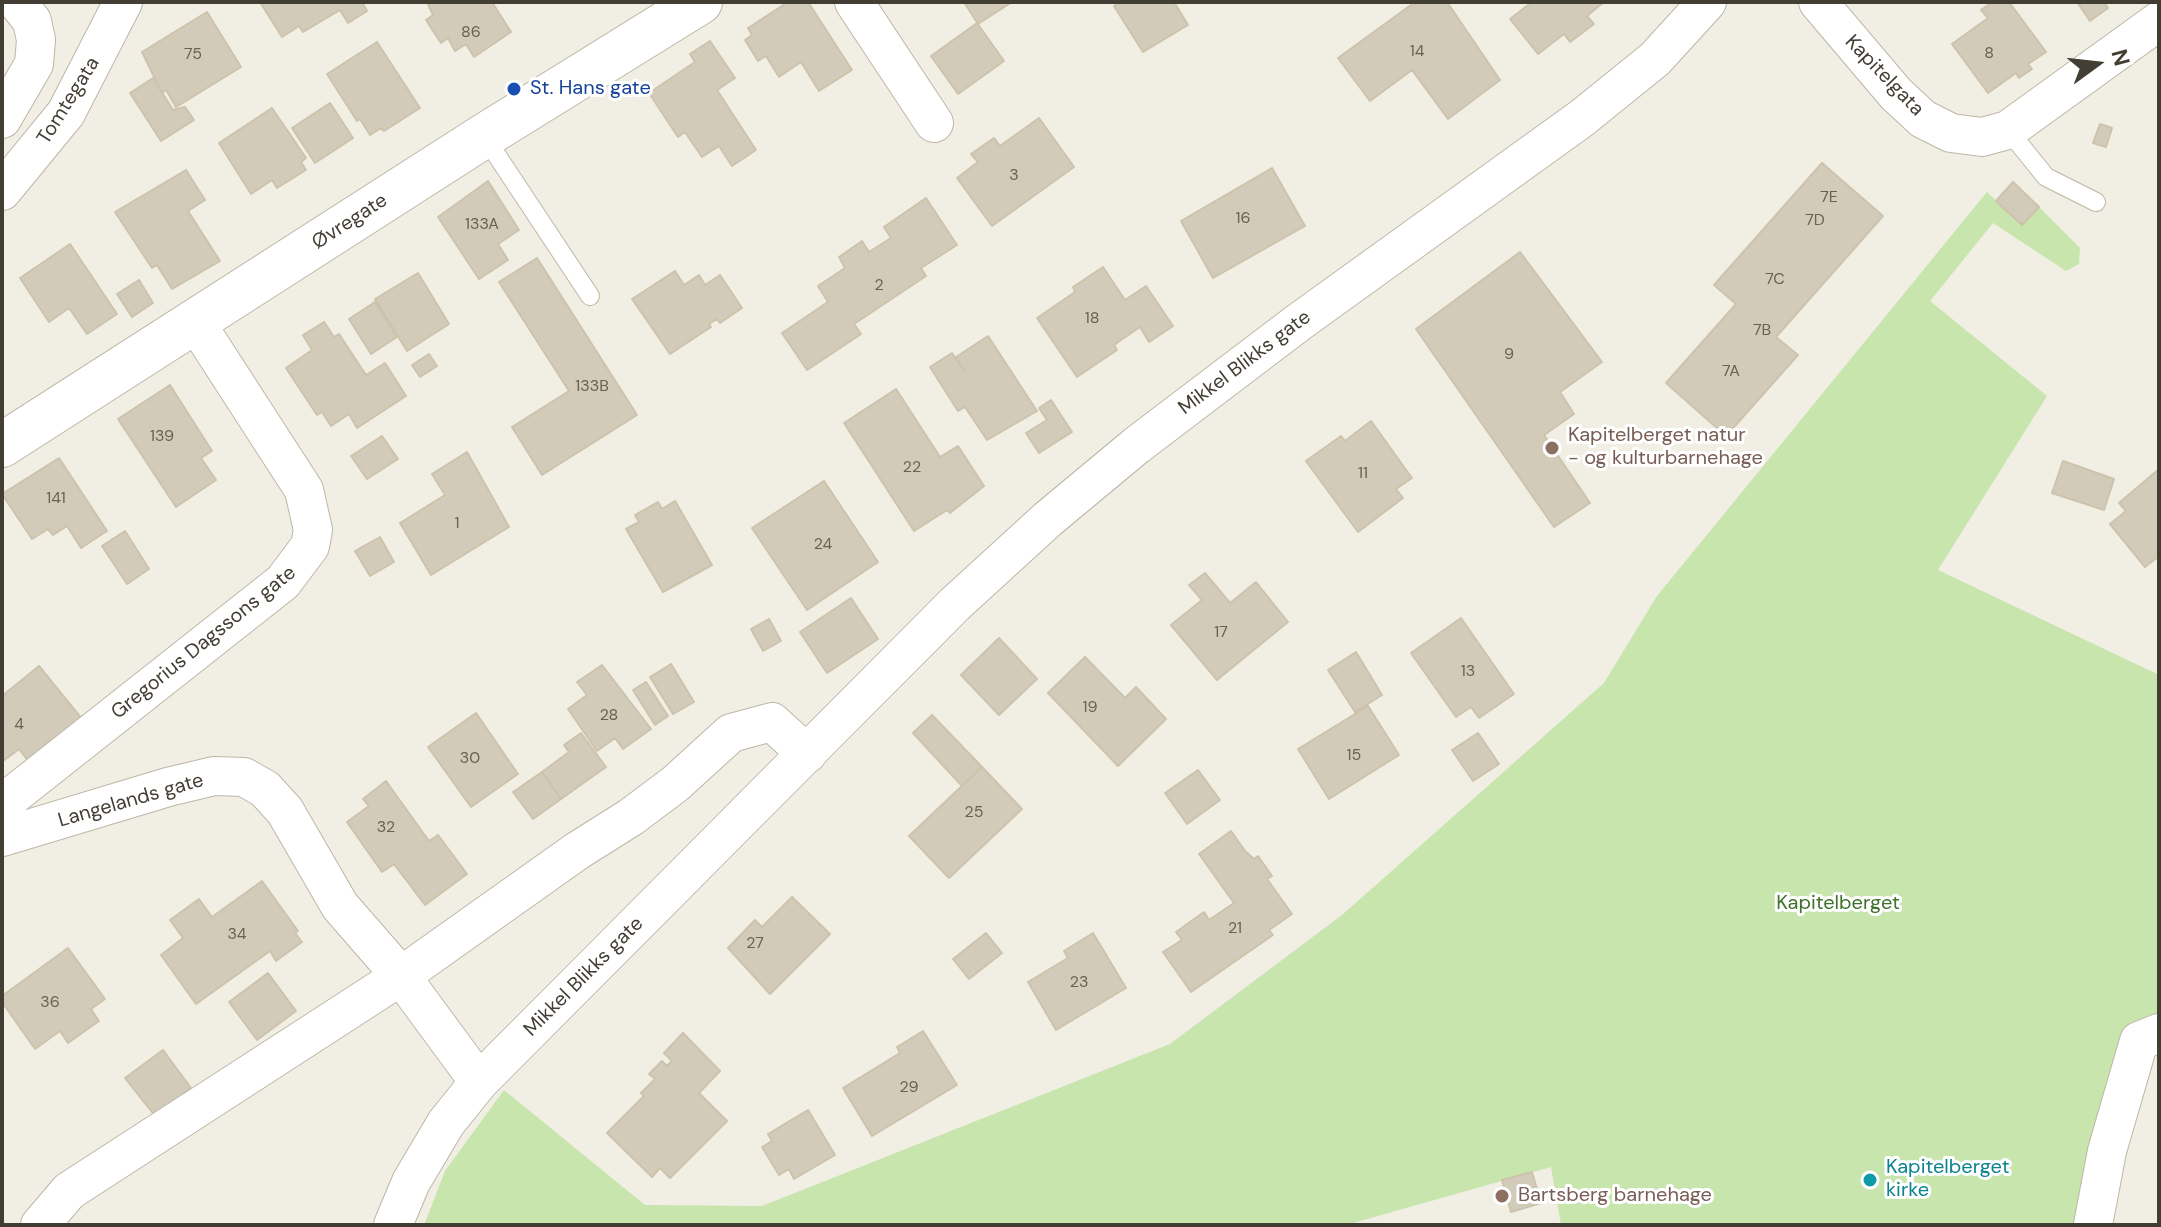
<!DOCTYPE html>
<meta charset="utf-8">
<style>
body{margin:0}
#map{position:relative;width:2161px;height:1227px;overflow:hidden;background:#f1eee4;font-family:"DM Sans",sans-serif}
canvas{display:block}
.frame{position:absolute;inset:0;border:4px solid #433e34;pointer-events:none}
.north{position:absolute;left:2057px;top:24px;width:80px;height:80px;-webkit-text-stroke:6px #fff;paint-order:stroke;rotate:75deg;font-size:22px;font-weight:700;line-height:32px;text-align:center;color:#433e34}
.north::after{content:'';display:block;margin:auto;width:28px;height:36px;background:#433e34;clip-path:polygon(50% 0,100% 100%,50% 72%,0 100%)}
</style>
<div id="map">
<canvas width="2161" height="1227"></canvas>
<div class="frame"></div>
<div class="north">N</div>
</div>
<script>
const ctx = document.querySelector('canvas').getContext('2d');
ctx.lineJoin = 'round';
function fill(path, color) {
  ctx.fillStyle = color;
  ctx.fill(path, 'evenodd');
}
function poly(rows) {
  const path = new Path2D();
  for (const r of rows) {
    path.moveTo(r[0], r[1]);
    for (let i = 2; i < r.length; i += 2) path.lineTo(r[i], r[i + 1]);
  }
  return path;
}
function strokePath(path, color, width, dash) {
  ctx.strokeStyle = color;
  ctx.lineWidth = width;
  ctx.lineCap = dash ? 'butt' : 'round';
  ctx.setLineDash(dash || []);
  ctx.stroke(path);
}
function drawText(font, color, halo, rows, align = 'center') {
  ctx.font = font + ' "DM Sans",sans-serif';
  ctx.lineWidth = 6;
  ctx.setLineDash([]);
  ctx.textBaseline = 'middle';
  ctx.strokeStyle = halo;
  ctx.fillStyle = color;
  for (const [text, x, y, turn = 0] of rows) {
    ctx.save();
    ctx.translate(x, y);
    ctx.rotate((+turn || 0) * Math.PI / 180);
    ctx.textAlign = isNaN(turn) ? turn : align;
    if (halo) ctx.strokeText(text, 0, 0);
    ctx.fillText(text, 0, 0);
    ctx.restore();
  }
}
const green = poly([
 [1987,192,2022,225,2039,207,2080,248,2079,264,2066,271,1993,223,1930,301,2047,396,1938,570,2159,675,2159,1019,2082,1225,1561,1225,1551,1167,1346,1225,424,1225,445,1171,504,1090,645,1205,762,1206,1170,1044,1342,915,1604,683,1657,596]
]);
const building = poly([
 [260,2,362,2,367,11,348,23,340,10,303,32,299,26,282,37,260,2],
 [492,2,511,32,474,57,466,44,455,51,448,38,441,43,426,20,433,15,427,2,492,2],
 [788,2,808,2,852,70,819,91,801,62,779,77,766,56,758,61,745,40,752,35,748,28,788,2],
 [964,2,1012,2,978,24,964,2],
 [1120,2,1174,2,1188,25,1143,52,1114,6,1120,2],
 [1415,2,1447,2,1500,80,1448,119,1412,70,1370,101,1338,58,1415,2],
 [1532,2,1604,2,1587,16,1594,24,1570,42,1564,34,1538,54,1510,19,1532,2],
 [1992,2,2009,2,2046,52,2028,64,2032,69,2019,78,2016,73,1988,93,1952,44,1988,18,1981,10,1992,2],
 [2077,2,2104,2,2108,8,2090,21,2077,2],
 [207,12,241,67,176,107,166,90,162,93,142,52,207,12],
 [977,23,1004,61,958,94,931,56,977,23],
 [710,41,735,78,717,90,756,150,732,166,719,146,702,157,685,132,678,137,649,93,695,62,690,54,710,41],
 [377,42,420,108,384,131,381,128,370,135,360,119,357,121,327,74,377,42],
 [153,78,173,110,185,107,194,120,161,141,130,93,153,78],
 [330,103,353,138,315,163,292,128,330,103],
 [272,108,306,158,301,162,306,170,277,188,272,180,251,194,219,143,272,108],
 [1039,118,1074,167,992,226,957,178,978,162,971,154,994,138,1000,146,1039,118],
 [2100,124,2112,128,2106,147,2093,143,2100,124],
 [1822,163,1883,216,1776,337,1798,355,1726,436,1666,383,1736,304,1714,285,1822,163],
 [1272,168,1305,226,1213,278,1181,221,1272,168],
 [186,170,205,200,188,211,220,261,172,289,157,265,152,268,115,212,186,170],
 [488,181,519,230,498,244,508,260,479,279,438,217,488,181],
 [2013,182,2039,207,2022,225,1996,201,2013,182],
 [926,198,957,245,921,268,926,276,854,324,861,334,807,370,782,333,828,302,818,286,845,268,839,257,862,241,869,252,891,238,884,227,926,198],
 [70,244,117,314,87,334,69,308,49,322,20,278,70,244],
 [1520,252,1602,362,1560,392,1574,414,1544,435,1590,503,1554,527,1416,329,1520,252],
 [537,258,637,415,542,475,512,427,569,391,499,282,537,258],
 [1103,267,1125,300,1146,286,1173,326,1149,342,1140,327,1114,345,1117,350,1077,377,1037,318,1075,292,1073,287,1103,267],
 [675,271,684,285,699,275,705,285,720,275,742,308,720,323,717,319,709,324,711,327,670,354,632,299,675,271],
 [418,273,449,324,407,351,375,299,418,273],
 [139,280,153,303,132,317,117,294,139,280],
 [375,302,397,337,371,354,349,319,375,302],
 [324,322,334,337,339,334,366,375,385,363,406,396,357,428,349,414,331,426,322,412,317,415,286,368,312,350,303,335,324,322],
 [988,336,1037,411,987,440,965,407,958,411,930,367,952,353,964,371,956,357,988,336],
 [429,354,437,366,420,377,412,365,429,354],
 [170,385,212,451,201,458,216,480,176,507,118,419,170,385],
 [896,389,940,457,958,446,984,486,950,513,947,510,914,531,844,423,896,389],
 [1051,400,1072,432,1039,453,1026,433,1047,420,1039,408,1051,400],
 [1371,421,1412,478,1396,489,1403,498,1358,532,1306,461,1341,436,1345,441,1371,421],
 [382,436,398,459,367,479,351,456,382,436],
 [467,452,509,527,431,575,400,523,445,495,432,474,467,452],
 [59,458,107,531,81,548,67,526,53,535,48,529,32,539,2,494,59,458],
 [2063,461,2114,479,2104,510,2052,493,2063,461],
 [2159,469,2159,556,2145,567,2110,524,2126,511,2119,503,2159,469],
 [824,481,878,562,807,610,752,528,824,481],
 [675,501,712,565,663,592,626,529,639,522,635,515,658,502,662,509,675,501],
 [125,531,149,569,127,584,102,546,125,531],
 [380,537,394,562,370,576,355,551,380,537],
 [1205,573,1230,603,1256,582,1288,622,1217,680,1171,625,1202,600,1189,585,1205,573],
 [851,598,878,639,827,673,800,632,851,598],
 [1461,618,1514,694,1479,718,1471,707,1456,717,1411,653,1461,618],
 [769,619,781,641,763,651,751,629,769,619],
 [999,638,1037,679,999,715,961,675,999,638],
 [1356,652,1382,695,1355,712,1328,670,1356,652],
 [1085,657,1125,698,1136,687,1166,719,1118,766,1048,693,1085,657],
 [671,664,694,702,673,714,650,677,671,664],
 [602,665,651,729,623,749,615,738,597,751,568,709,587,695,577,682,602,665],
 [39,666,82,719,29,762,19,749,2,762,2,696,39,666],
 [646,682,668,716,655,725,633,690,646,682],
 [1368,706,1399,755,1329,799,1298,749,1368,706],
 [476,713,518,774,471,807,428,747,476,713],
 [932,715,982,767,962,786,913,733,932,715],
 [581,733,606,767,561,799,542,772,569,752,564,745,581,733],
 [1478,733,1499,764,1473,781,1452,750,1478,733],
 [982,767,1022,809,949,878,909,836,982,767],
 [1198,770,1220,800,1187,824,1165,793,1198,770],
 [542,772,561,799,533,819,513,792,542,772],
 [386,781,429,841,438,835,467,874,425,905,394,864,382,872,347,822,369,806,363,799,386,781],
 [1231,831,1245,851,1254,859,1258,856,1272,876,1267,879,1292,914,1269,930,1273,935,1191,992,1163,952,1182,940,1176,932,1204,912,1209,920,1234,903,1199,854,1231,831],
 [262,881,298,931,295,933,302,942,276,961,270,951,196,1004,161,955,183,938,170,920,199,899,212,917,262,881],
 [792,897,830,934,770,994,728,948,755,920,762,927,792,897],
 [986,933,1002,953,969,979,953,959,986,933],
 [1093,933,1126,988,1056,1030,1028,982,1068,958,1064,951,1093,933],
 [68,948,105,999,91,1009,99,1021,68,1043,60,1031,35,1049,2,1002,2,996,68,948],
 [268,973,296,1011,257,1040,229,1002,268,973],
 [923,1031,957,1085,872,1136,843,1088,900,1053,897,1047,923,1031],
 [683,1033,720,1071,699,1093,727,1121,670,1178,660,1168,652,1177,607,1133,644,1096,641,1093,655,1079,649,1074,662,1061,667,1066,672,1061,664,1053,683,1033],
 [163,1050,191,1088,155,1116,125,1078,163,1050],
 [808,1110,835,1155,794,1179,789,1169,779,1175,762,1147,772,1141,768,1134,808,1110],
 [1532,1172,1541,1203,1511,1212,1502,1180,1532,1172]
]);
const service = poly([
 [2008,130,2046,177,2096,202],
 [484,136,590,296]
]);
const minor = poly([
 [854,2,934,123],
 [1818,2,1896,94,1923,119,1951,133,1982,137,2008,130,2159,21],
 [2,119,34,64,36,40,32,21,17,2],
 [2,191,66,113,123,2],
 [2,804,283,582,310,546,313,530,304,490,196,323],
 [2,837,168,787,214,776,244,777,265,789,285,811,340,906,401,976,577,851,631,817,675,784,731,733,772,722,807,754],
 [40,1225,69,1191,401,976,479,1082],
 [393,1225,411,1182,446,1123,479,1082,955,604,1048,519,1137,445,1299,322,1582,118,1655,59,1707,2],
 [2093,1225,2107,1151,2139,1041,2159,1033]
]);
const tertiary = poly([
 [2,445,484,136,700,2]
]);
const markers = [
 [514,89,8,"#1a4fb4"],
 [1552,448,8,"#8d6e63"],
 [1870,1180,8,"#0f9aa8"],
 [1502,1196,8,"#8d6e63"]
];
const numberNames = [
 ["86",471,33],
 ["14",1417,52],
 ["8",1989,54],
 ["75",193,55],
 ["3",1014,176],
 ["7E",1829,198],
 ["16",1243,219],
 ["7D",1815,221],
 ["133A",482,225],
 ["7C",1775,280],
 ["2",879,286],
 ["18",1092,319],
 ["7B",1762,331],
 ["9",1509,355],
 ["7A",1731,372],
 ["133B",592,387],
 ["139",162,437],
 ["22",912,468],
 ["11",1363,474],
 ["141",56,499],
 ["1",457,524],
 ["24",823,545],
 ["17",1221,633],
 ["13",1468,672],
 ["19",1090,708],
 ["28",609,716],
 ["4",19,725],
 ["15",1354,756],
 ["30",470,759],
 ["25",974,813],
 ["32",386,828],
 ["21",1235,929],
 ["34",237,935],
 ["27",755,944],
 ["23",1079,983],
 ["36",50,1003],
 ["29",909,1088]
];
const streetNames = [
 ["Kapitelgata",1884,76,46],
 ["Tomtegata",69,101,-58],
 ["Øvregate",350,222,-33],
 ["Mikkel Blikks gate",1245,363,-37],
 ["Gregorius Dagssons gate",204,643,-39],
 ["Langelands gate",131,801,-16],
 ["Mikkel Blikks gate",584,977,-45]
];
const transitNames = [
 ["St. Hans gate",530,89]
];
const educationNames = [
 ["Kapitelberget natur",1568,436],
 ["- og kulturbarnehage",1568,459],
 ["Bartsberg barnehage",1518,1196]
];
const parkNames = [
 ["Kapitelberget",1838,904]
];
const cultureNames = [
 ["Kapitelberget",1886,1168],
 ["kirke",1886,1191]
];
fill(green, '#c7e5ad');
fill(building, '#d3cbba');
strokePath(building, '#cdc3ad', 2);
strokePath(service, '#bcb7a7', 20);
strokePath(minor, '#bcb7a7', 40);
strokePath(tertiary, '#bcb7a7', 46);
strokePath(service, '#fff', 18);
strokePath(minor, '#fff', 38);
strokePath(tertiary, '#fff', 44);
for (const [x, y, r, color] of markers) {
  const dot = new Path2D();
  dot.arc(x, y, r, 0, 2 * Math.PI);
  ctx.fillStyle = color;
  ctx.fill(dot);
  strokePath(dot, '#fff', 3);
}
drawText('16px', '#676156', null, numberNames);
drawText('20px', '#433e34', '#fff', streetNames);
drawText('20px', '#164399', '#fff', transitNames, 'left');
drawText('20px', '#785e54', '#fff', educationNames, 'left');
drawText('20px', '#3f722a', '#fff', parkNames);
drawText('20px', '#0d838f', '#fff', cultureNames, 'left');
</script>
